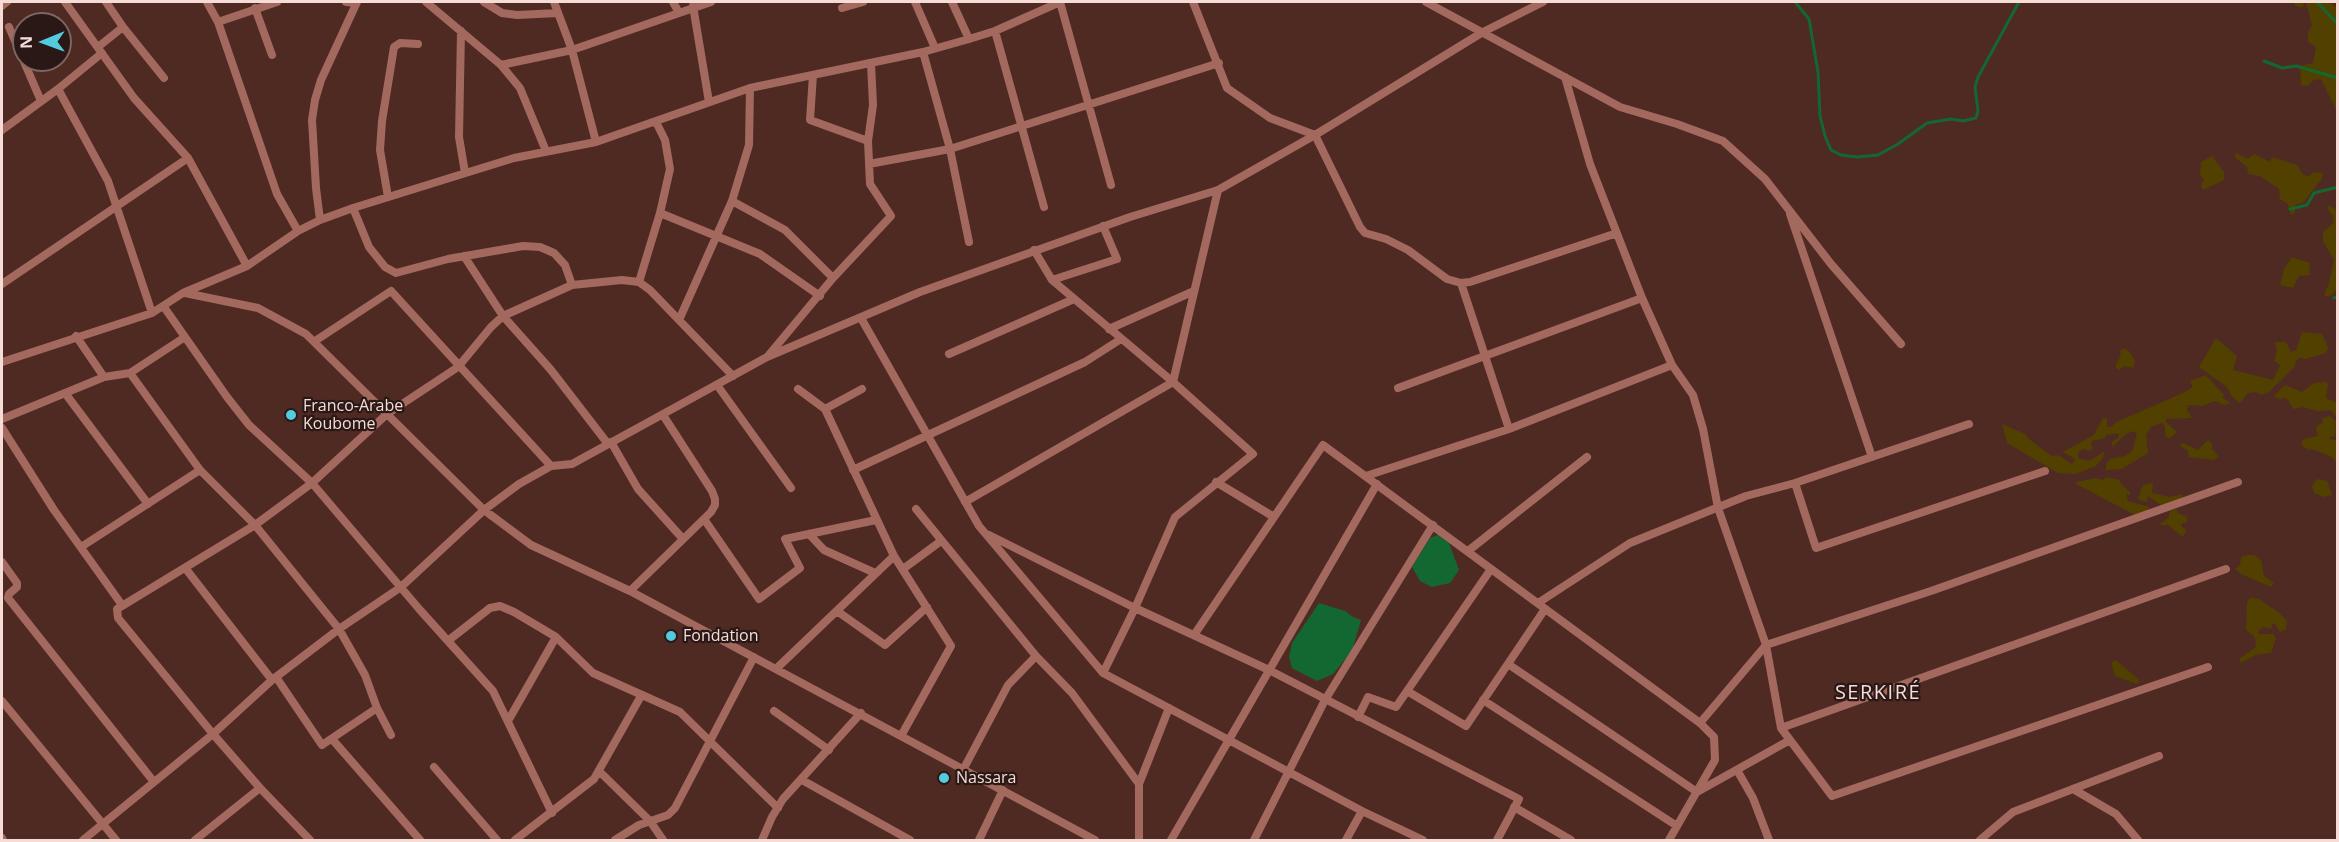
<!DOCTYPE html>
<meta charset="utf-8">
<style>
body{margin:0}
#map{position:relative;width:2339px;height:842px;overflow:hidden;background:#4f2a23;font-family:"Open Sans",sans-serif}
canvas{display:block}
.frame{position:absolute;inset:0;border:3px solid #f5dcd7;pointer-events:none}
.north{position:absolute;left:12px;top:12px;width:60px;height:60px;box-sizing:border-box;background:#291815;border:2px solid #7b6663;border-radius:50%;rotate:269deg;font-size:16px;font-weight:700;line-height:24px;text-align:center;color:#f5dcd7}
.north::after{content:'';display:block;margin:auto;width:21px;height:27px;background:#54cade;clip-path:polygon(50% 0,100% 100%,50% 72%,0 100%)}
</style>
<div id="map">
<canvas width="2339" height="842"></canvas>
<div class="frame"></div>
<div class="north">N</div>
</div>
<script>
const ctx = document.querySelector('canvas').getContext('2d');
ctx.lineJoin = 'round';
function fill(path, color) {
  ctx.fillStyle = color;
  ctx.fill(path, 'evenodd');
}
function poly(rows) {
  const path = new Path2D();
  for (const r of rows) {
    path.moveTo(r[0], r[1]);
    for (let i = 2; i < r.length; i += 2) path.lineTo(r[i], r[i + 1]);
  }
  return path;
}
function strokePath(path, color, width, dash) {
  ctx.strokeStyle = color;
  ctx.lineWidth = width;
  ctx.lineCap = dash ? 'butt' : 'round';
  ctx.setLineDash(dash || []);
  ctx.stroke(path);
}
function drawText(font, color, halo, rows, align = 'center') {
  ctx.font = font + ' "Open Sans",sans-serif';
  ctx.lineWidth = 4.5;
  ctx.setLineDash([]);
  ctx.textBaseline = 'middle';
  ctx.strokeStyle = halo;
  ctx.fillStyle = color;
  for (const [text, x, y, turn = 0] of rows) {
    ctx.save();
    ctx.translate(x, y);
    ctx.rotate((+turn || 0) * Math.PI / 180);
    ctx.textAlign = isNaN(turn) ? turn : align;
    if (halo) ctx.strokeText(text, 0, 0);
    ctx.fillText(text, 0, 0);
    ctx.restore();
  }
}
const green = poly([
 [2294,2,2330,2,2337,8,2337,111,2321,79,2314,80,2307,86,2301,85,2300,66,2313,63,2316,47,2308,42,2308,32,2312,25,2306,2,2304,2,2303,8,2295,6],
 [2236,153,2248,159,2254,154,2270,162,2272,157,2297,165,2303,175,2309,176,2314,172,2323,173,2322,178,2304,202,2295,205,2295,213,2291,215,2288,204,2280,199,2279,189,2260,176,2248,174,2247,167,2235,157],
 [2212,156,2224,172,2224,180,2203,190,2201,185,2204,180,2200,175,2201,162],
 [2329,205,2337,210,2338,287,2333,294,2327,297,2324,295,2329,284,2334,260,2323,241,2323,232,2334,222,2333,216,2328,210],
 [2292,257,2310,263,2309,275,2299,276,2293,288,2280,285,2284,269],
 [2302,332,2322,334,2328,347,2326,353,2305,359,2299,358,2296,361,2295,366,2269,392,2262,395,2256,392,2248,393,2240,403,2232,397,2227,387,2199,367,2216,338,2237,356,2233,370,2273,380,2280,365,2274,360,2277,352,2275,342,2286,342,2291,352,2296,350],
 [2122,348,2129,351,2135,361,2133,368,2125,366,2119,370,2115,367,2121,354,2120,352],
 [2206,375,2224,395,2222,397,2230,403,2224,405,2215,401,2202,406,2188,405,2187,410,2192,418,2166,419,2166,422,2177,432,2170,438,2165,436,2165,427,2162,423,2151,427,2146,435,2148,453,2122,469,2106,470,2106,464,2110,459,2125,456,2132,451,2137,434,2134,431,2126,434,2112,447,2112,442,2119,437,2118,433,2106,435,2105,438,2092,441,2091,445,2093,448,2090,451,2084,449,2078,452,2078,458,2089,461,2105,451,2102,459,2096,466,2075,474,2058,473,2007,443,2002,424,2025,434,2030,440,2052,456,2058,455,2072,464,2075,459,2063,452,2094,435,2103,418,2107,418,2107,427,2111,427,2116,422,2183,393,2193,387,2190,381],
 [2326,382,2328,384,2326,398,2337,403,2337,418,2331,410,2318,411,2303,407,2293,409,2289,401,2285,398,2279,399,2274,396,2285,385,2302,392,2314,383],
 [2330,416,2336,421,2335,437,2330,436,2330,439,2337,441,2337,462,2330,456,2312,449,2309,450,2301,445,2303,439,2318,436,2316,429,2318,425,2322,424,2323,418],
 [2208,440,2212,443,2212,449,2217,454,2218,457,2214,460,2189,457,2188,451,2180,446,2183,443,2198,450],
 [2106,477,2119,480,2123,486,2130,492,2130,495,2126,494,2128,501,2149,507,2149,513,2139,517,2076,484,2077,482,2096,478,2103,480],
 [2317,479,2327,481,2332,495,2324,497,2314,493,2312,486],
 [2153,483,2152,493,2170,497,2183,494,2181,501,2162,506,2148,496,2146,502,2138,499,2143,485],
 [2176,509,2178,513,2187,517,2187,522,2183,523,2181,526,2186,530,2183,537,2168,525,2159,525,2169,517,2169,512],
 [2248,555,2254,555,2261,560,2264,576,2274,583,2271,587,2241,574,2235,569,2240,565,2241,557],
 [2250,598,2259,599,2278,612,2287,621,2286,629,2280,632,2275,624,2272,624,2271,629,2264,627,2259,630,2259,634,2273,634,2276,638,2271,653,2255,655,2241,663,2239,659,2256,647,2255,637,2246,630,2247,603],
 [2116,660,2139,680,2138,684,2115,676,2111,663]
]);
const water = poly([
 [1438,535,1449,543,1459,570,1450,583,1432,587,1420,581,1412,567,1430,538],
 [1319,603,1345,611,1353,617,1361,620,1352,651,1333,674,1317,681,1292,668,1289,657,1292,643]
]);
const stream = poly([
 [1795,2,1809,19,1818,72,1820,116,1825,136,1831,150,1841,155,1857,157,1878,155,1898,144,1927,123,1951,119,1963,121,1976,118,1978,111,1975,87,1978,77,2019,2],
 [2317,2,2338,24],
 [2264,61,2282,68,2296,66,2338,78],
 [2290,209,2307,205,2314,193,2338,187],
 [2334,298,2338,296]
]);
const street = poly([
 [65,2,134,98,188,158,247,266],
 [207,2,218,22,277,194,298,231],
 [346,2,356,3],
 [426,2,501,65,520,88,546,151],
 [484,2,502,13,517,15,558,13],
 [554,2,572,50,596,142],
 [673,2,678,11],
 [915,2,935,48],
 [952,2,969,39],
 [1060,2,1111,185],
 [1193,2,1227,88,1270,118,1315,135,1360,227,1365,233,1386,239,1408,250,1447,279,1461,283,1470,282,1617,233],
 [1426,2,1620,107,1677,124,1723,141,1765,179,1831,264,1901,344],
 [2,6,7,2],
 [693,6,709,102],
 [255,8,272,55],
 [842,8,863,2],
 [218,22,277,2],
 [9,27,41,101],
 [123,27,164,78],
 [461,31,459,137,465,173],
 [995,31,1044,207],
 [98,47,123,27,106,2],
 [923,52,950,149,969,242],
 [501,65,572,50,711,2],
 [813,75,810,120,868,141],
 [1565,77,1590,164,1642,298,1672,365,1693,395,1703,429,1718,508,1766,645,1781,728,1832,796,2208,667],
 [58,89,102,53],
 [2,130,58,89,108,181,152,313],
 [869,164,950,149,1219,63],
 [388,197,380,150,382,121,394,47,400,43,418,44],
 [732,201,785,230,833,278],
 [353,208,369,247,385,267,396,273,448,259,523,246,540,247,554,253,565,265,572,285],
 [660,213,760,254,820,296],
 [1790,214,1872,457],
 [320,220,316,188,312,120,315,100,321,80,357,2],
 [1034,250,1052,280,1173,382,1253,454,1175,517,1135,608,1103,673],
 [464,256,503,316,551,370,608,444],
 [1052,280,1117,259,1103,226],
 [639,282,660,213,670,169,665,140,656,122],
 [1461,283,1509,429],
 [2,284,188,158],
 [185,293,258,308,306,334,484,510,531,545,630,591,1095,840],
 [164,307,227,397,249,425,312,483,420,610,493,691,552,813],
 [861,318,979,526,1103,673,1362,811,1423,840],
 [679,320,732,201,749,145,750,88],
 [1109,329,1194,291],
 [76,336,104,377],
 [315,341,391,291,551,466],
 [949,354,1074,299],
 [768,356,833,278,891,216,870,184,868,141,873,105,871,63],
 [2,362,152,313,183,293,247,266,298,231,320,220,353,208,514,158,596,142,750,88,923,52,969,39,995,31,1060,2],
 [130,373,200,470,255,525,339,629,365,675,377,708,391,735],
 [717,385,791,488],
 [1398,388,1642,298],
 [798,389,825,409,894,556,951,646,901,736],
 [65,393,148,504],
 [825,409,862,389],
 [2,419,104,377,130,373,185,337],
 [2,428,54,510,122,605],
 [611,442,638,489,683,539],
 [853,470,1085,362,1121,339],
 [1366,476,1509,429,1672,365],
 [1216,482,1274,517],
 [1795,483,1816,548,2045,471],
 [965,502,1173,382,1218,190],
 [916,509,1036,656,1072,693,1139,784],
 [704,519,759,599,800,568,785,539,876,520],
 [809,534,824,550,875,573],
 [989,535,1135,608,1269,670,1519,799,1497,840],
 [81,547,200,470],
 [1468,551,1587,457],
 [2,562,17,583,17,587,9,594,8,598,154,782],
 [186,569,272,680],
 [903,569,941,541],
 [630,591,711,512,715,505,715,499,712,491,663,415],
 [1538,603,1630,543,1746,496,1795,483,1969,424],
 [837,611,885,645,927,607],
 [1194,635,1323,445,1700,723,1714,737,1715,760,1669,840],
 [449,640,490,608,500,606,514,612,556,637,593,673,680,712,778,808],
 [1508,664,1697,792,1790,740],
 [777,668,894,556],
 [276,677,322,745,377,708],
 [1407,691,1466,726,1545,609],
 [1483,700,1677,826],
 [2,701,116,840],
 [774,711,829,750],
 [1358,717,1368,697,1396,707,1491,569],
 [508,721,556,637],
 [1700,723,1766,645,1931,591,2238,482],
 [1781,728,2226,569],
 [332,739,420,840],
 [434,767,497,840],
 [963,770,1008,685,1036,656],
 [1737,770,1753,798,1769,840],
 [599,771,650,821,663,840],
 [802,780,910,840],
 [2073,789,2116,814,2138,840],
 [1514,807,1571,840],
 [2,838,3,840],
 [83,840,213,734,272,680,339,629,401,587,484,510,519,484,551,466,572,464,767,357,920,292,1130,217,1218,190,1315,135,1483,32,1543,2],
 [195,840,260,788],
 [310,840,260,788,213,734,118,618,117,609,255,525,312,483,387,414,458,367,491,327,503,316,572,285,622,280,639,282,650,290,733,376],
 [515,840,594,779,641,696],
 [615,840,639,825,668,815,675,808,754,657],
 [762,840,772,817,783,799,861,713],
 [979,840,1003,790],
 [1139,840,1139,784,1169,708],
 [1171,840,1377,484],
 [1254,840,1325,700,1433,525],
 [1346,840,1362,811],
 [1980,840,2013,812,2159,756]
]);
const markers = [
 [291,415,6,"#54cade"],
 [671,636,6,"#54cade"],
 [944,778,6,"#54cade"]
];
const poiNames = [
 ["Franco-Arabe",303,406],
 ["Koubome",303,424],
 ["Fondation",683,636],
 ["Nassara",956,778]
];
const quarterNames = [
 ["SERKIRÉ",1878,693]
];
fill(green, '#524000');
fill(water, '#136832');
strokePath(stream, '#136832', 3);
strokePath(street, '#a4695e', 8);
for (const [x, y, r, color] of markers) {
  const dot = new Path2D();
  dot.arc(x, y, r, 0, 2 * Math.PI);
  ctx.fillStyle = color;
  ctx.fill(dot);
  strokePath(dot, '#291815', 2);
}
drawText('16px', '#f5dcd7', '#291815', poiNames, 'left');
ctx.letterSpacing = '1.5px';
drawText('20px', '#f5dcd7', '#291815', quarterNames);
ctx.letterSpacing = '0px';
</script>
